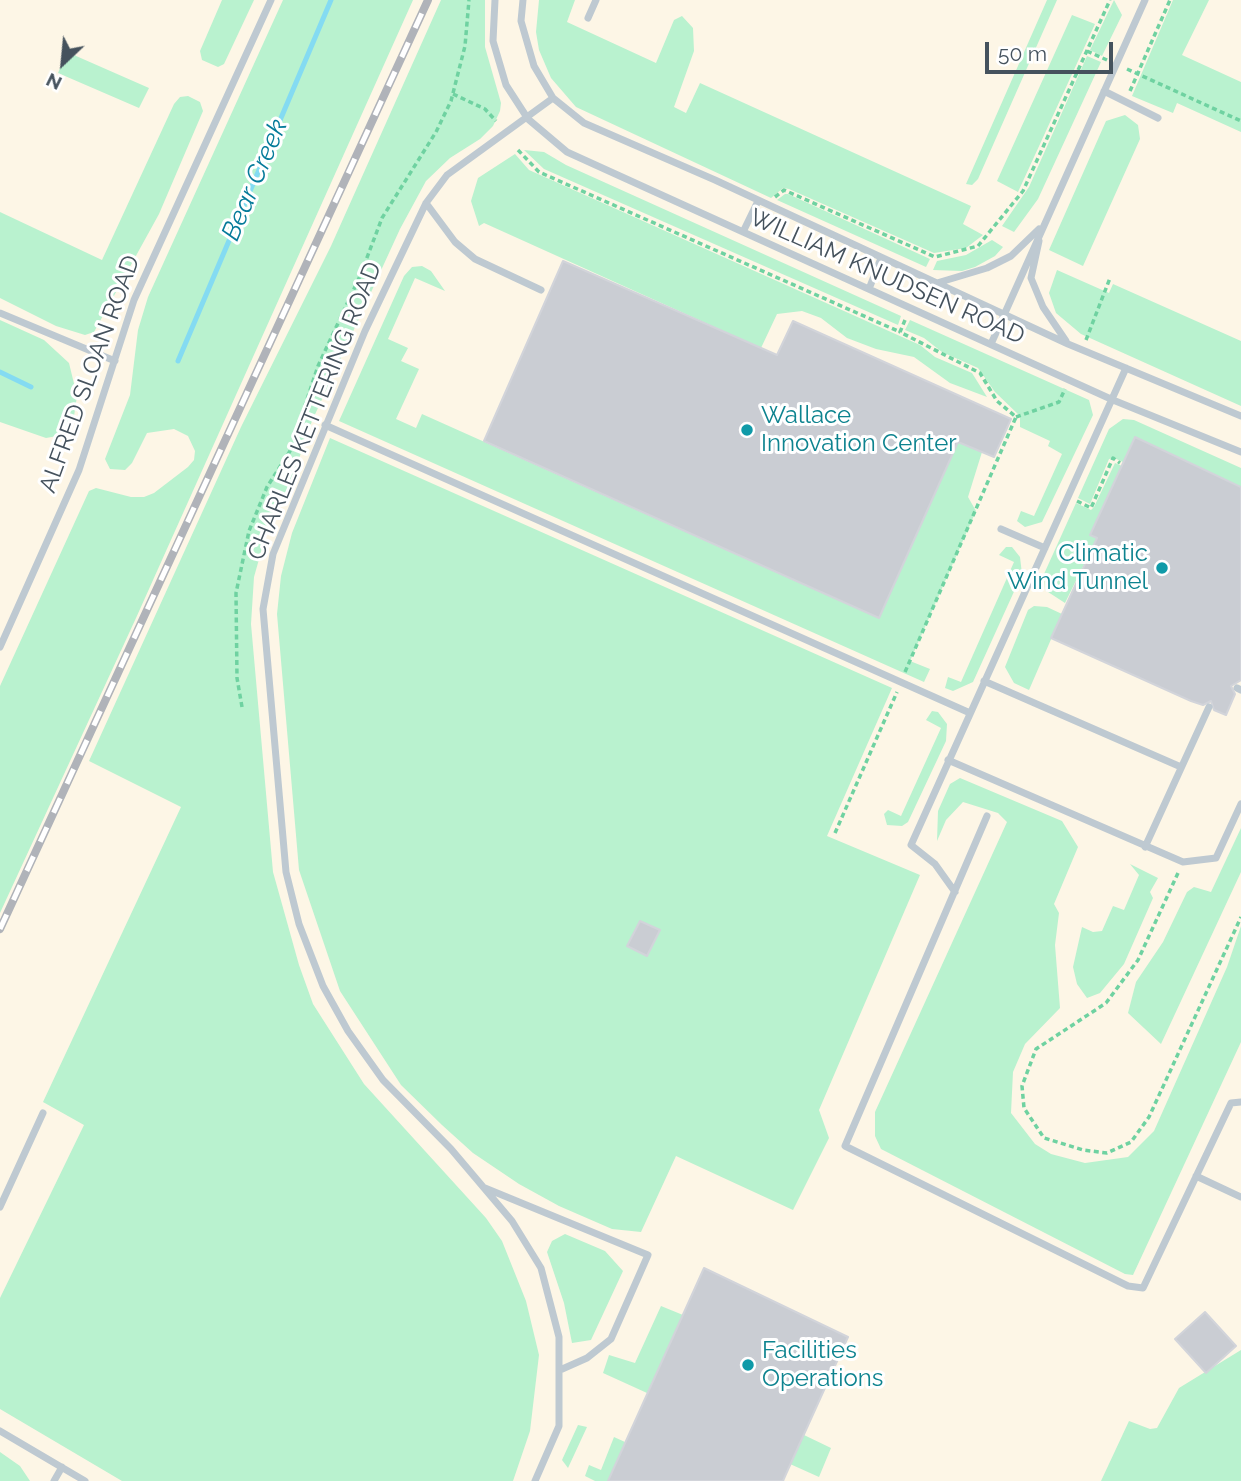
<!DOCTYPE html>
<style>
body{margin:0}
#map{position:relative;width:1241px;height:1481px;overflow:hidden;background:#f1eeee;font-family:Raleway,sans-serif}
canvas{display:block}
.north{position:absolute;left:28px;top:28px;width:70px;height:70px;-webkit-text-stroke:5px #fff;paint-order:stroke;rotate:206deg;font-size:19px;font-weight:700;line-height:28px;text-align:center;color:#45525d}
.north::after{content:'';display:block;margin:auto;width:24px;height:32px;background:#45525d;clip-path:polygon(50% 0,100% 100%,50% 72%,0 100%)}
.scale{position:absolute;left:985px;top:42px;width:128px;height:32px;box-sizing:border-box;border:4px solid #45525d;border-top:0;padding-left:9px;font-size:21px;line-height:24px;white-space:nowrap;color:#45525d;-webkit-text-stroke:5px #fff;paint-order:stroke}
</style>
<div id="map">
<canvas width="1241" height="1481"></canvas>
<div class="north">N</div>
<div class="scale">50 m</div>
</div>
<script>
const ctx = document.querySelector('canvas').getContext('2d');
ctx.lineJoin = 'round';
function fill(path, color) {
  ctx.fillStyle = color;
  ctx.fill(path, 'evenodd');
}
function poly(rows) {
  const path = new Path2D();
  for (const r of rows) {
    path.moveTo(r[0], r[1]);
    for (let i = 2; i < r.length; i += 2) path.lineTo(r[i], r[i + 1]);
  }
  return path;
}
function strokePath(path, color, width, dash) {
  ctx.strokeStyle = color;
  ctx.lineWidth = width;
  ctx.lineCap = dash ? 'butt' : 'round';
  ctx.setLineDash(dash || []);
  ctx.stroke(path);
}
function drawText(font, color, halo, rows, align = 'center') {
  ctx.font = font + ' Raleway,sans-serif';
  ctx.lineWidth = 6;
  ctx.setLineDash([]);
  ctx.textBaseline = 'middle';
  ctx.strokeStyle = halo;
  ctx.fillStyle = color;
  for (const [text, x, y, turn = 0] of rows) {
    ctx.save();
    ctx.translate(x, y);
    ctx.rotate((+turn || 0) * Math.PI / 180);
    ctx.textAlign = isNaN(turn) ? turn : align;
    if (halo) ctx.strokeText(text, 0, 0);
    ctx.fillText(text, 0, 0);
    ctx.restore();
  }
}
const commercial = poly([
 [0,0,1241,0,1241,1481,0,1481]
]);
const green = poly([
 [222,0,254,0,224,64,218,67,202,60,200,51],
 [283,0,413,0,136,618,0,913,0,686,89,491,96,488,131,497,144,497,154,493,188,467,194,460,195,451,188,436,174,429,147,433,132,463,125,470,110,469,105,459,130,395,138,330,148,297],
 [441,0,485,0,485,47,501,103,500,111,493,126,480,139,450,158,426,181,400,229,312,421,293,476,265,538,254,577,251,624,273,872,299,965,313,1004,364,1084,486,1218,502,1241,526,1301,539,1355,530,1431,513,1481,122,1481,0,1409,0,1298,84,1125,43,1102,181,807,89,761,241,427,331,246],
 [539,0,575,0,567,22,656,63,674,20,682,16,693,28,694,51,674,107,686,113,700,83,971,206,963,224,983,235,966,248,934,253,789,189,783,188,771,198,576,107,551,78,539,50,536,32],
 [1047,0,1057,0,978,179,972,185,966,184],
 [1114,0,1122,15,1102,56,1090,50],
 [1173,0,1209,0,1182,55,1241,82,1241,132,1177,103,1173,113,1132,96],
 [1072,15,1095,24,1018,192,997,181],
 [67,52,149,88,139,108,58,73],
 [1087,56,1101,62,1038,199,1014,232,1002,226,1029,187],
 [188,96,200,102,203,111,159,214,94,332,85,335,56,326,0,298,0,212,102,260,174,104,180,97],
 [1125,115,1138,125,1140,139,1083,266,1049,250,1106,121],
 [524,150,544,152,566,165,901,316,898,325,544,169],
 [515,154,529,170,920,345,935,357,972,373,987,397,950,383,914,357,876,349,847,338,821,318,802,311,777,314,761,348,484,223,479,226,471,201,478,178],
 [785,194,788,194,930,259,926,267,777,200],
 [992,240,1003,247,995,256,975,267,962,271,933,270,937,261,966,255],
 [422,266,431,271,445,291,415,278,388,339,408,348,401,361,419,369,396,419,416,428,422,414,878,618,958,442,982,452,968,497,976,511,910,661,930,669,924,682,339,421,404,276,412,267],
 [1057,270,1109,293,1113,284,1241,341,1241,406,1081,334,1056,313,1049,293],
 [0,320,44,340,69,363,77,396,73,423,63,435,46,438,0,422],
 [910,320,1089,400,1093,415,1042,522,1025,527,1017,521,1021,511,1034,516,1062,454,1048,446,1050,441,1020,427,1020,416,995,392,978,368,942,352,924,338,905,330],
 [1123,419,1134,420,1241,468,1241,487,1135,437,1123,462,1114,458,1109,459,1090,504,1078,498,1109,429],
 [330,438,892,688,827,836,920,875,819,1110,829,1138,793,1210,676,1156,641,1232,612,1229,559,1206,519,1184,473,1153,442,1125,401,1085,340,991,299,870,277,614,281,576,292,533],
 [1115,463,1122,466,1090,534,1097,538,1065,603,1045,590,1044,574,1076,503,1091,510,1094,507],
 [1006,547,1012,547,1020,557,1022,574,973,682,953,691,945,688,948,677,961,682,1014,562,999,555],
 [1034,606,1047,607,1062,614,1029,690,1014,683,1005,667,1028,610],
 [932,711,938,712,947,724,946,741,908,822,902,826,887,825,884,814,888,810,901,816,941,728,926,720],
 [960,778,1062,821,1078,847,1054,904,1059,913,1055,945,1060,1008,1025,1044,1013,1072,1011,1113,1035,1144,1051,1154,1085,1163,1128,1157,1154,1131,1227,967,1241,926,1241,1042,1133,1275,1125,1274,881,1149,875,1136,875,1112,1007,822,998,813,963,802,946,820,937,841,938,811,950,784],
 [1241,828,1241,872,1161,1044,1128,1013,1136,982,1163,942,1187,892,1194,887,1211,892],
 [1130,864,1158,878,1150,892,1153,898,1124,964,1100,993,1087,998,1077,984,1073,967,1082,927,1093,932,1102,931,1113,906,1124,910,1139,875],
 [565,1234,605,1251,623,1271,591,1340,572,1343,564,1303,547,1252,552,1241],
 [661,1306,683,1315,647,1393,603,1373,609,1355,635,1363],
 [1241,1350,1241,1481,1101,1481,1129,1421,1150,1429,1157,1428,1179,1388],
 [578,1425,587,1427,568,1468,562,1460],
 [804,1435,831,1448,819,1477,790,1464],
 [614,1437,625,1442,608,1481,595,1481,585,1476,589,1465,601,1470],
 [0,1452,20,1466,30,1481,0,1481]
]);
const stream = poly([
 [178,361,331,0],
 [0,372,31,387]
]);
const building = poly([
 [563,261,777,355,793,321,1011,419,994,457,958,442,879,618,484,441,563,261],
 [1135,437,1241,487,1241,680,1231,686,1235,694,1226,715,1214,710,1211,701,1203,705,1191,701,1051,638,1097,538,1090,535,1135,437],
 [640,921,660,930,647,956,627,946,640,921],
 [704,1268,848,1337,786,1474,783,1481,608,1481,704,1268],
 [1205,1312,1236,1346,1206,1373,1175,1339,1205,1312]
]);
const path = poly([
 [1087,51,1107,60],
 [1127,69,1241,121],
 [1130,91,1170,0],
 [453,94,485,109,496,121],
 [518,150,539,172,900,332],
 [775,197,784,190,935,257,978,246,1023,191,1110,0],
 [905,320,900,332,980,373,997,401,1016,417],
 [1086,340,1110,278],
 [1016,417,1059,402,1065,389],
 [1077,501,1091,508,1113,458,1120,463],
 [905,672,1016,417],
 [242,707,237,678,236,593,249,531,267,487,290,451,318,366,360,276,382,218,436,132,451,101,465,46,469,0],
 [835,833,897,692],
 [1178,873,1138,960,1106,1003,1036,1049,1022,1086,1024,1108,1044,1138,1083,1150,1107,1153,1131,1142,1149,1117,1241,917]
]);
const service = poly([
 [495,0,493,41,506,85,528,119,567,152,1113,400,1241,452],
 [523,0,521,21,534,66,553,98,584,123,715,180,1068,344,1241,416],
 [588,18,596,0],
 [1104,91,1158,118],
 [426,203,455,242,475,259,541,290],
 [743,232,758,201],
 [1039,241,1031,278,1043,307,1066,341],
 [937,283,987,268,1011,256,1039,229],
 [869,289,881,258],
 [0,313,115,361],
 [991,344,1145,0],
 [325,425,970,713],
 [1001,529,1045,548],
 [0,647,79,470,134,300,271,0],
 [984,681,1181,767],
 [1237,688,1241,690],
 [948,760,1183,862,1216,858,1241,804],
 [987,816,845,1146,1128,1286,1143,1288,1231,1103,1241,1102],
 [1145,847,1209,707],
 [955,892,935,864,911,845,1126,368],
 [1196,1176,1241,1197],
 [485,1188,648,1255,611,1339,587,1358,560,1370],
 [0,1207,43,1113],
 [0,1431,85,1481],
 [54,1481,62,1467],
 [535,1481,559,1426,559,1337,541,1268,512,1221,451,1149,383,1080,348,1031,323,986,299,924,286,872,263,609,273,554,365,331,426,203,447,175,553,98]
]);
const rail = poly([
 [0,929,428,0]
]);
const markers = [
 [747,430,7,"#0f9aa8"],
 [1162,568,7,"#0f9aa8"],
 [748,1365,7,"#0f9aa8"]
];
const streetNames = [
 ["WILLIAM KNUDSEN ROAD",887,277,24],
 ["ALFRED SLOAN ROAD",90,374,-70],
 ["CHARLES KETTERING ROAD",315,411,-68]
];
const cultureNames = [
 ["Wallace",761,416],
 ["Innovation Center",761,444],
 ["Climatic",1148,554,"right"],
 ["Wind Tunnel",1148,582,"right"],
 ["Facilities",762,1351],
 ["Operations",762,1379]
];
const waterNames = [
 ["Bear Creek",255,180,-67]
];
fill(commercial, '#fdf6e6');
fill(green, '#b9f2cf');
strokePath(stream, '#84dbf2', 5);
fill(building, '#cacdd3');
strokePath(building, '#d2d4da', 2);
strokePath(path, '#6fd2a1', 3.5, [5, 3.5]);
strokePath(service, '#bec9d1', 7);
strokePath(rail, '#b0b3b9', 8);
strokePath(rail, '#fff', 5, [16]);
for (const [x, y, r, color] of markers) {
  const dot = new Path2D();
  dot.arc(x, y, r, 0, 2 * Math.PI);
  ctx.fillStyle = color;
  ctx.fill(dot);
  strokePath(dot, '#fff', 2.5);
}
drawText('24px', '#45525d', '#fff', streetNames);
drawText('24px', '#0d838f', '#fff', cultureNames, 'left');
drawText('italic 26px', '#057b9a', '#fff', waterNames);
</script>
